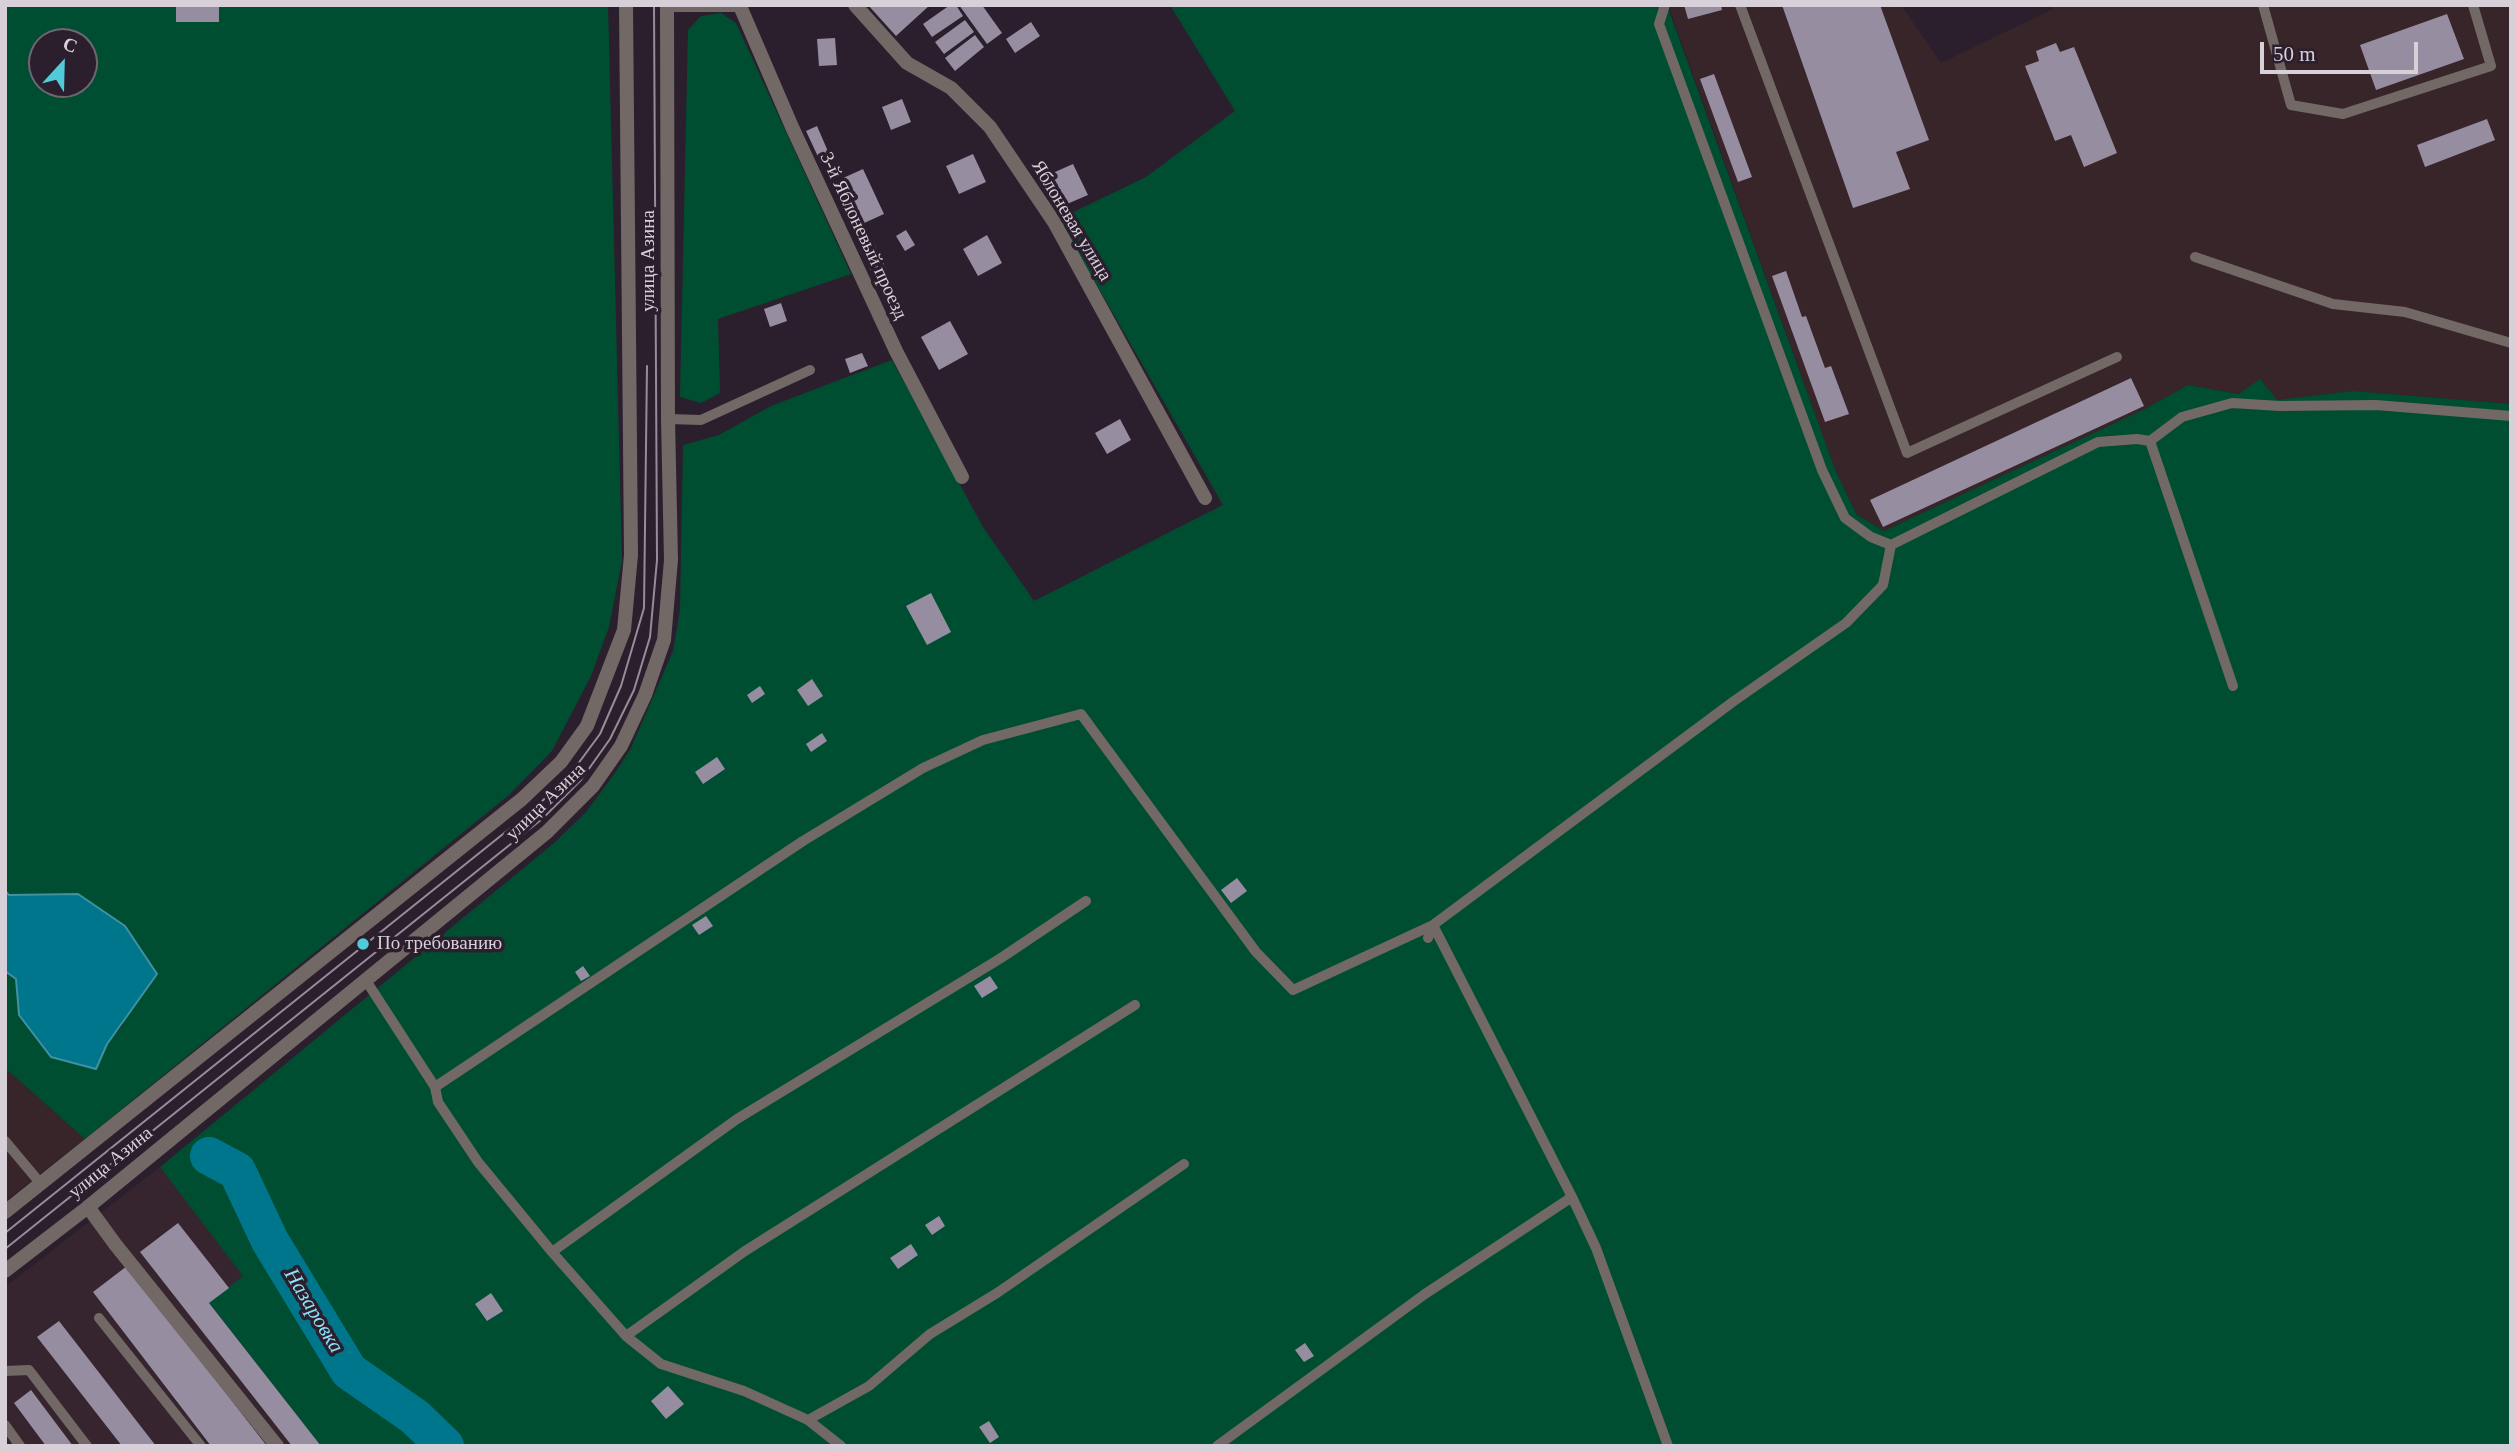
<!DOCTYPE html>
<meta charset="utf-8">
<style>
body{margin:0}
#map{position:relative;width:2516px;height:1451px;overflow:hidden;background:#2b1f2d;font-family:"Times New Roman",serif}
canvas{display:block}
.frame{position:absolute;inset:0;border:7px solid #d8d0d9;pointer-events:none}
.north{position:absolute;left:28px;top:28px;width:70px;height:70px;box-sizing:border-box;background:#2b1f2d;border:2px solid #706672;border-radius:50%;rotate:22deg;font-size:19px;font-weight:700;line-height:28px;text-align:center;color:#d8d0d9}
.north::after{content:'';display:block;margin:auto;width:24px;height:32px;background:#52cbd9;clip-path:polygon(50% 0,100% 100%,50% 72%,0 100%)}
.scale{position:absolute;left:2260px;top:42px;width:158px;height:32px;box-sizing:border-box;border:4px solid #d8d0d9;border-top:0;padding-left:9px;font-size:21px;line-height:24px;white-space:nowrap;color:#d8d0d9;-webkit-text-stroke:5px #2b1f2d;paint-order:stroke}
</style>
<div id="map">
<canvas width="2516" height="1451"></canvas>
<div class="frame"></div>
<div class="north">С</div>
<div class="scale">50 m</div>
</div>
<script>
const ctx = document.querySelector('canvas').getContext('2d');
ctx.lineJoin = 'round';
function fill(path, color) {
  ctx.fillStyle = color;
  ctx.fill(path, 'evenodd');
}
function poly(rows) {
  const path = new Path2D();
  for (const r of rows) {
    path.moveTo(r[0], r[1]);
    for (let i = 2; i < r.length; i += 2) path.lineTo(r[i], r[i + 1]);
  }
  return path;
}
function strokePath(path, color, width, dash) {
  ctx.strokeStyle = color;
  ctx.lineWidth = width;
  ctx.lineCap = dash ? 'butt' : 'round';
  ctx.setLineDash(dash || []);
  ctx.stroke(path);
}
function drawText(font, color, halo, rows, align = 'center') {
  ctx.font = font + ' "Times New Roman",serif';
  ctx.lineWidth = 7;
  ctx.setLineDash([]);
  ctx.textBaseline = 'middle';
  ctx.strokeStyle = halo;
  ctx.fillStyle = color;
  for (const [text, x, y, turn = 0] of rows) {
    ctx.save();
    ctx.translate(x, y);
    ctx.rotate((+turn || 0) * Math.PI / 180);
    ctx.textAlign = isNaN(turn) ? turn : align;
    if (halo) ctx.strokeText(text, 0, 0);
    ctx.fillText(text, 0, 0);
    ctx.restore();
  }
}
const commercial = poly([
 [1672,5,1901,5,1941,63,2053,9,2052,5,2511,5,2511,404,2353,391,2277,400,2188,385,2147,408,1884,531,1857,515,1836,472,1670,10],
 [5,1068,85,1139,5,1201]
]);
const industrial = poly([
 [160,1167,244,1276,210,1304,321,1446,5,1446,5,1287]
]);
const green = poly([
 [5,5,608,5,622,561,609,627,591,676,552,751,509,795,85,1139,5,1068,5,971,16,979,19,1015,107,1044,123,1025,78,895,8,895,5,891],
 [42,42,84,42,84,84,42,84],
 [1170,5,1667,5,1836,472,1857,515,1884,531,2147,408,2188,385,2239,394,2260,379,2277,400,2353,391,2511,404,2511,1446,321,1446,209,1303,243,1276,160,1167,554,843,586,812,615,773,631,748,673,651,680,610,683,445,719,435,771,406,892,360,983,527,1034,601,1223,505,1059,219,1146,177,1235,111],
 [721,13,736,23,851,274,718,319,720,393,701,403,680,397,688,30,701,16]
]);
const water = poly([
 [5,891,9,895,78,894,125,926,157,974,107,1044,96,1069,51,1057,19,1015,16,979,5,971,5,891]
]);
const river = poly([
 [209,1156,237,1171,270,1241,349,1371,415,1417,445,1446]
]);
const building = poly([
 [176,5,219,5,219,22,176,22],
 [868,5,930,5,896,36],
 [950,5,956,5,963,16,932,37,923,24],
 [959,5,982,5,1002,33,987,44],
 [1684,5,1721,5,1722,10,1688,19],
 [1782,5,1880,5,1929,140,1896,152,1910,189,1853,208],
 [2447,14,2464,59,2376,90,2360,45],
 [965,20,974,32,944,54,935,42],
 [1031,22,1040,36,1015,53,1006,39],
 [975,35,984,47,955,71,945,58],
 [835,38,837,65,819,66,817,39],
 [2056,43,2060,52,2074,47,2117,153,2084,167,2071,135,2055,141,2025,66,2039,61,2036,51],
 [1714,74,1752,177,1738,182,1700,79],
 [902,99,911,122,891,130,882,107],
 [2487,119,2495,140,2425,167,2417,145],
 [817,126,830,156,820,161,806,131],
 [973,154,986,182,959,194,946,166],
 [1073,164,1088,195,1060,207,1046,176],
 [863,169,884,214,862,224,841,179],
 [906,230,915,245,905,251,896,236],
 [987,235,1002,263,978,276,963,249],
 [874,243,887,271,874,277,860,249],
 [1786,271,1802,317,1806,316,1825,368,1831,366,1849,414,1825,422,1772,276],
 [781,303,787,321,770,327,764,309],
 [950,321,968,354,939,370,921,337],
 [862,353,868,366,850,373,845,359],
 [2131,378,2144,406,1883,527,1870,500],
 [1120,419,1131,440,1107,454,1095,433],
 [931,593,951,632,927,645,906,606],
 [812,679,823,696,808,706,797,690],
 [760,686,765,694,752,703,747,695],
 [822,733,827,741,811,752,806,744],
 [717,757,725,769,703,784,695,772],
 [1237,878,1247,891,1231,903,1221,890],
 [706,916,713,926,699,935,692,925],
 [583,966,590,976,581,981,575,972],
 [990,976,998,988,982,998,974,986],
 [939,1216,945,1226,932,1235,925,1225],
 [178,1223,229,1288,209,1303,321,1446,292,1446,140,1252],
 [911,1244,918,1255,898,1269,890,1258],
 [127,1266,267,1446,211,1446,93,1292],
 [491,1293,503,1311,487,1321,475,1304],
 [59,1321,156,1446,122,1446,37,1337],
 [1305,1343,1314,1356,1304,1362,1295,1350],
 [668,1386,684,1404,666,1419,651,1401],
 [31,1390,73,1446,46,1446,14,1403],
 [989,1421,999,1437,990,1443,979,1427]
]);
const service = poly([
 [1740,5,1907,453,2117,357],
 [2263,5,2291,105,2343,114,2491,66,2473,5],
 [2195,257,2333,304,2405,312,2511,343],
 [668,419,701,420,810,370],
 [2150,441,2233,686],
 [1891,545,2098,442,2137,439,2150,441,2182,417,2232,403,2280,406,2376,405,2511,416],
 [1428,938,1433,925,1572,1197,1596,1248,1668,1446],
 [365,979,435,1087,438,1102,478,1162,552,1252,626,1336,661,1364,744,1391,808,1420,841,1446],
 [435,1087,803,841,923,768,983,740,1081,714,1256,952,1293,990,1433,925,1734,701,1846,623,1883,585,1891,545,1871,537,1845,518,1822,470,1659,24,1665,5],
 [5,1141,41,1184],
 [552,1252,737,1119,1001,958,1086,901],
 [99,1318,201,1446],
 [626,1336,745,1251,1135,1005],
 [5,1371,29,1370,87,1446],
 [808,1420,869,1386,930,1334,997,1293,1184,1164],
 [5,1425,20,1446],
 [1217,1446,1425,1294,1572,1197]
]);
const minor = poly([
 [668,5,740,5],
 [855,5,907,63,951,88,990,127,1054,222,1205,498],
 [740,6,792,127,896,351,962,477],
 [88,1207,115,1244,277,1446]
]);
const tertiary = poly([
 [5,1212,522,799,561,762,587,726,624,630,631,555,626,5],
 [5,1271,88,1207,547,832,593,786,621,746,645,695,664,640,671,560,668,419,667,5]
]);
const tram = poly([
 [5,1233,533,810,572,772,600,734,621,686,644,608,647,366],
 [5,1249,542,819,581,780,610,739,634,690,650,637,657,560,654,5]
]);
const markers = [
 [363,944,7,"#52cbd9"]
];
const streetNames = [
 ["Яблоневая улица",1071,221,59],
 ["3-й Яблоневый проезд",863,236,65],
 ["улица Азина",649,261,-90],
 ["улица Азина",546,802,-44],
 ["улица Азина",111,1163,-39]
];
const poiNames = [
 ["По требованию",377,944]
];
const waterNames = [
 ["Назаровка",313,1311,59]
];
fill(commercial, '#38252a');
fill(industrial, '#36252f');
fill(green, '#004e32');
fill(water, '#00768c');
strokePath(water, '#4191a3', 2);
strokePath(river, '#00768c', 38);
fill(building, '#978da1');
strokePath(service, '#726865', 10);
strokePath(minor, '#726865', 14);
strokePath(tertiary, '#726865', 14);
strokePath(tram, '#978d98', 2);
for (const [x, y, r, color] of markers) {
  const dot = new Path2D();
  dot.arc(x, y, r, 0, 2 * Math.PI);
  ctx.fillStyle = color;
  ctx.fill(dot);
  strokePath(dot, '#2b1f2d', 2.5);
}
drawText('19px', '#d8d0d9', '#2b1f2d', streetNames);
drawText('19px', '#d8d0d9', '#2b1f2d', poiNames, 'left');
drawText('italic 21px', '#8de2f8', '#2b1f2d', waterNames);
</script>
